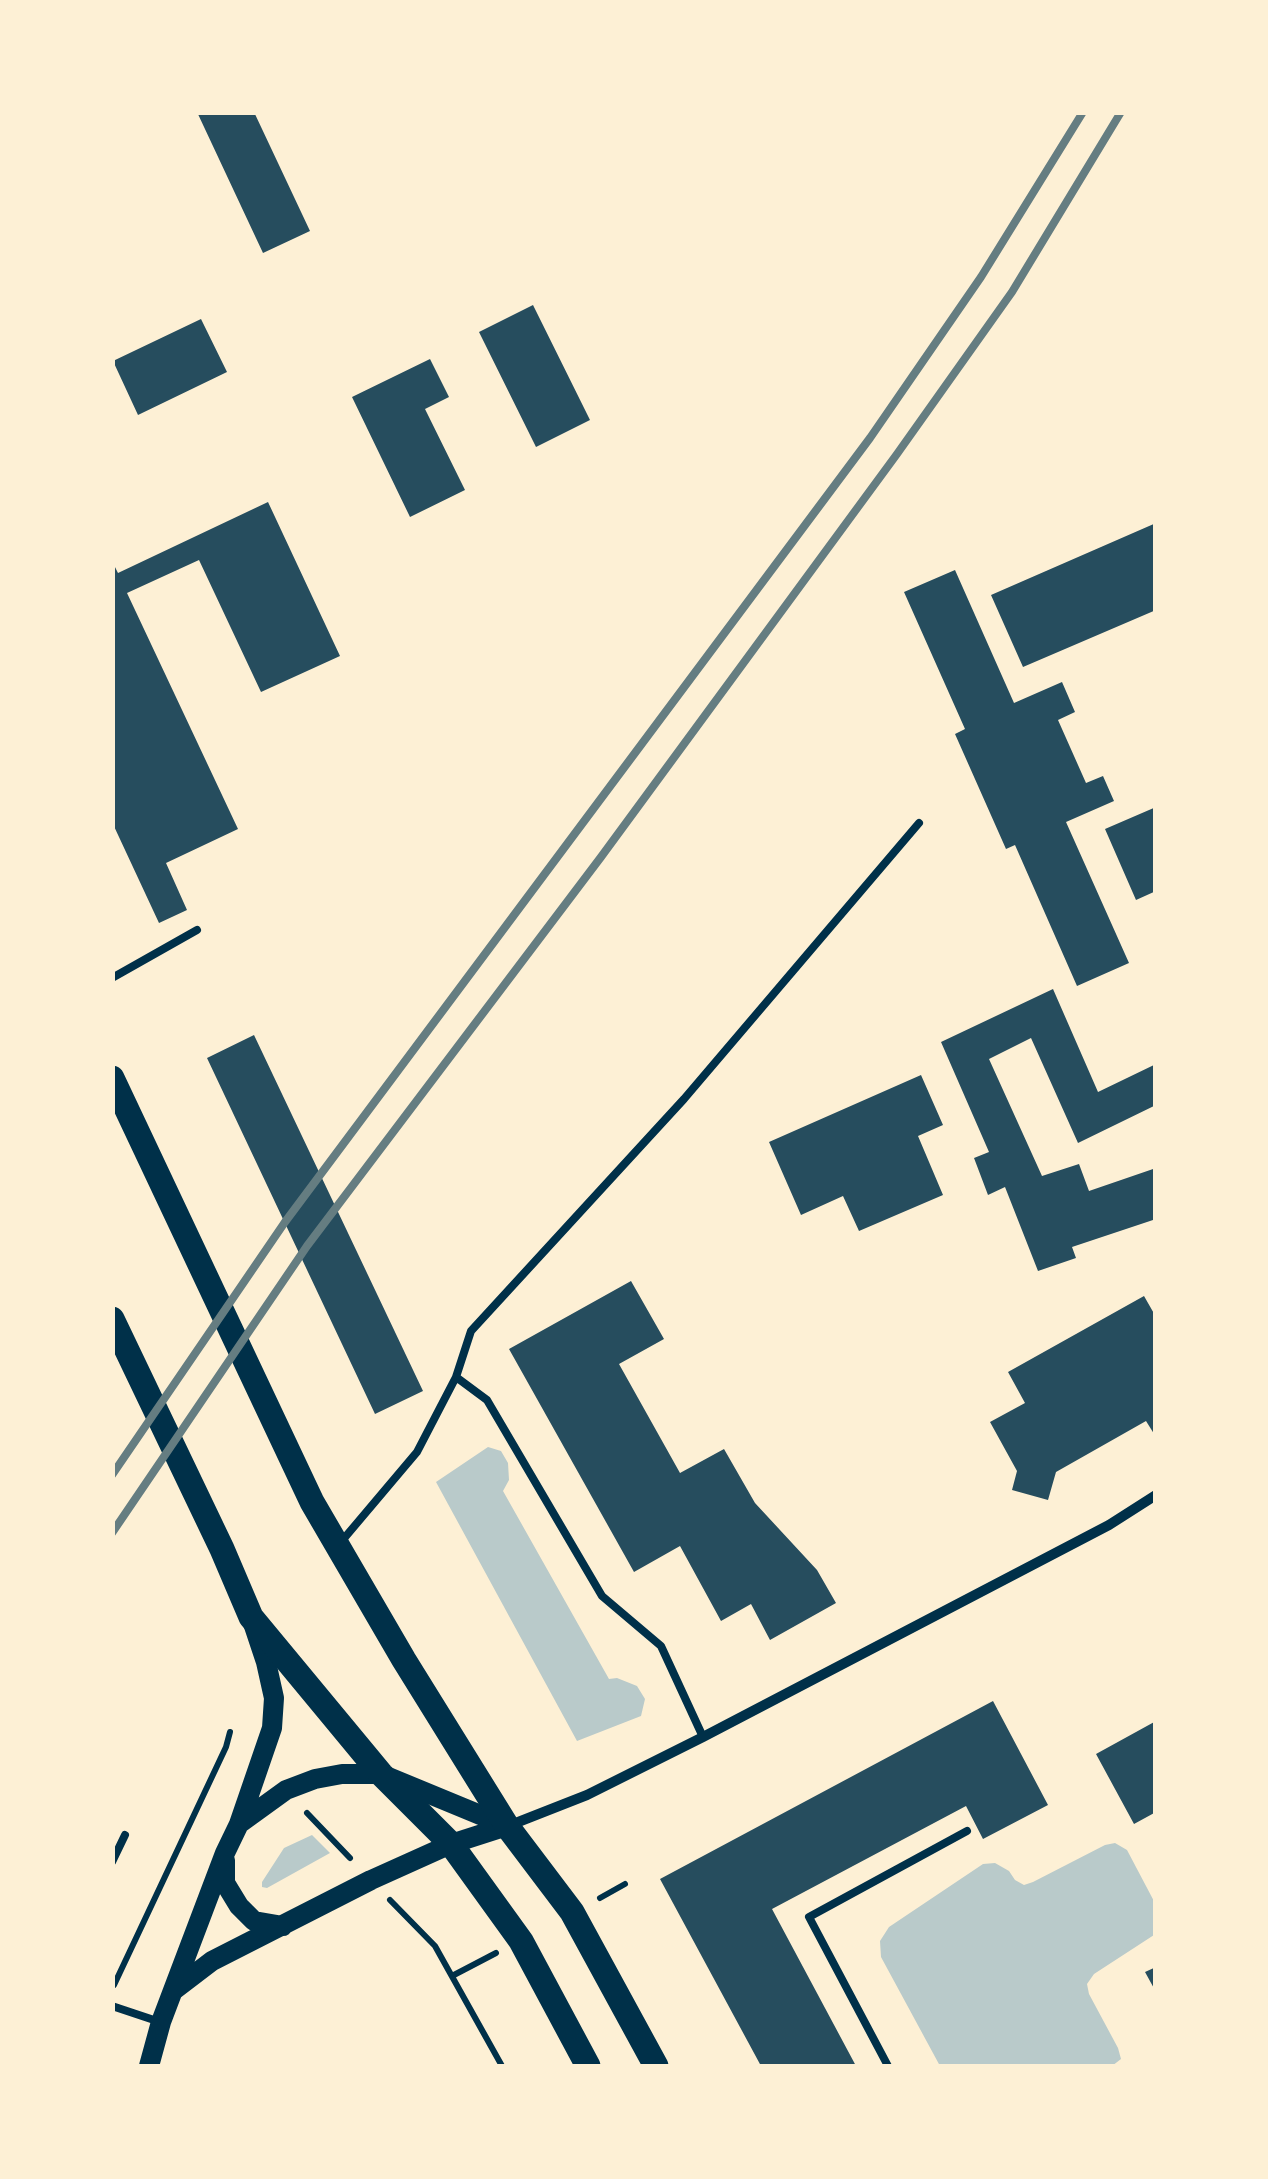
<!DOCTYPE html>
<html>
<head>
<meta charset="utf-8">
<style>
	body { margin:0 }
	#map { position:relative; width:1268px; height:2179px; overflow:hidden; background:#fdf0d5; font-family:"Open Sans",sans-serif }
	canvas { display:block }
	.frame { position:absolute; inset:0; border:115px solid #fdf0d5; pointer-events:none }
</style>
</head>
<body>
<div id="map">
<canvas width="1268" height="2179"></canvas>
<div class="frame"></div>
</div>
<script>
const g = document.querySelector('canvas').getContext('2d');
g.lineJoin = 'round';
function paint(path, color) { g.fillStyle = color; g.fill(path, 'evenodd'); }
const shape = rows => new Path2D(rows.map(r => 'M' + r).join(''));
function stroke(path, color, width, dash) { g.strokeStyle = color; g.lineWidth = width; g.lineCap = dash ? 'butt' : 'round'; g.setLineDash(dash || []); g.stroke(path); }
paint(shape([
	[488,1447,501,1451,508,1463,509,1480,503,1491,609,1679,617,1678,637,1686,645,1699,641,1716,577,1741,436,1482],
	[312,1835,330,1853,267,1888,262,1887,262,1882,284,1848],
	[1115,1843,1127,1850,1156,1905,1154,1935,1094,1974,1087,1984,1089,1994,1118,2048,1121,2059,1112,2066,940,2066,881,1957,880,1941,889,1927,983,1864,995,1863,1009,1871,1015,1880,1024,1885,1033,1882,1105,1845]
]), '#b9caca');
paint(shape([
	[197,112,254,112,310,231,263,253],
	[533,305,590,420,536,447,479,332],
	[201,319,227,372,138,415,113,361],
	[430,359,449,397,425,409,465,490,410,517,352,397],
	[268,502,340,656,261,692,199,560,127,593,238,829,166,863,187,910,159,923,112,822,112,561,118,573],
	[1156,523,1156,610,1023,667,991,595],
	[955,570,1014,703,1062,682,1075,712,1058,720,1086,783,1103,776,1114,801,1066,822,1129,963,1077,986,1015,845,1006,849,955,734,965,729,904,592],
	[1156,807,1156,891,1136,900,1105,829],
	[1053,989,1098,1092,1156,1064,1156,1105,1078,1143,1031,1038,989,1059,1042,1176,1079,1164,1089,1191,1156,1168,1156,1219,1072,1247,1076,1258,1038,1271,1005,1187,988,1195,974,1158,989,1152,941,1042],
	[254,1035,423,1391,375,1414,207,1058],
	[921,1075,943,1125,918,1136,943,1195,859,1231,843,1196,801,1215,769,1142],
	[631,1281,664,1339,619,1364,680,1473,724,1449,755,1503,817,1570,836,1603,770,1640,751,1604,721,1621,680,1546,634,1572,509,1349],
	[1144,1296,1156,1317,1156,1437,1146,1421,1056,1472,1048,1500,1012,1490,1017,1471,990,1422,1025,1403,1008,1372],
	[993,1701,1048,1805,983,1839,966,1806,772,1909,856,2066,761,2066,660,1879],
	[1156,1721,1156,1812,1134,1824,1096,1754],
	[1156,1967,1156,1992,1145,1972]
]), '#264d5e');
stroke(shape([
	[307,1813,350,1858],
	[600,1898,625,1884],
	[390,1900,435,1946,502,2066],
	[452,1976,496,1953],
	[114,1985,226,1747,230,1732]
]), '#003049', 6);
stroke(shape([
	[112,978,197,930],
	[456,1377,471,1331,684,1099,919,823],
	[341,1542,417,1452,456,1377,487,1400,602,1596,661,1646,703,1737],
	[112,1862,125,1835],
	[112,2006,157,2021],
	[888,2066,809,1917,967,1831]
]), '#003049', 8);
stroke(shape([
	[508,1826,587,1795,703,1737,1109,1525,1156,1495]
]), '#003049', 10);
stroke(shape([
	[239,1824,286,1790,315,1779,342,1774,381,1774,507,1826],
	[225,1860,225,1883,239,1906,254,1921,283,1926],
	[174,1990,212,1961,371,1880,451,1844,507,1826],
	[149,2066,161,2022,225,1853,239,1824,272,1728,274,1698,266,1662,253,1623]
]), '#003049', 20);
stroke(shape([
	[112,1078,312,1502,404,1660,507,1826,572,1912,656,2066],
	[112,1319,222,1549,251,1617,381,1774,451,1844,521,1941,588,2066]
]), '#003049', 25);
stroke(shape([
	[112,1475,285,1222,870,438,981,277,1083,112],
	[112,1533,307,1246,601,857,897,454,1012,292,1121,112]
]), '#657d81', 8);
</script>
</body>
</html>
